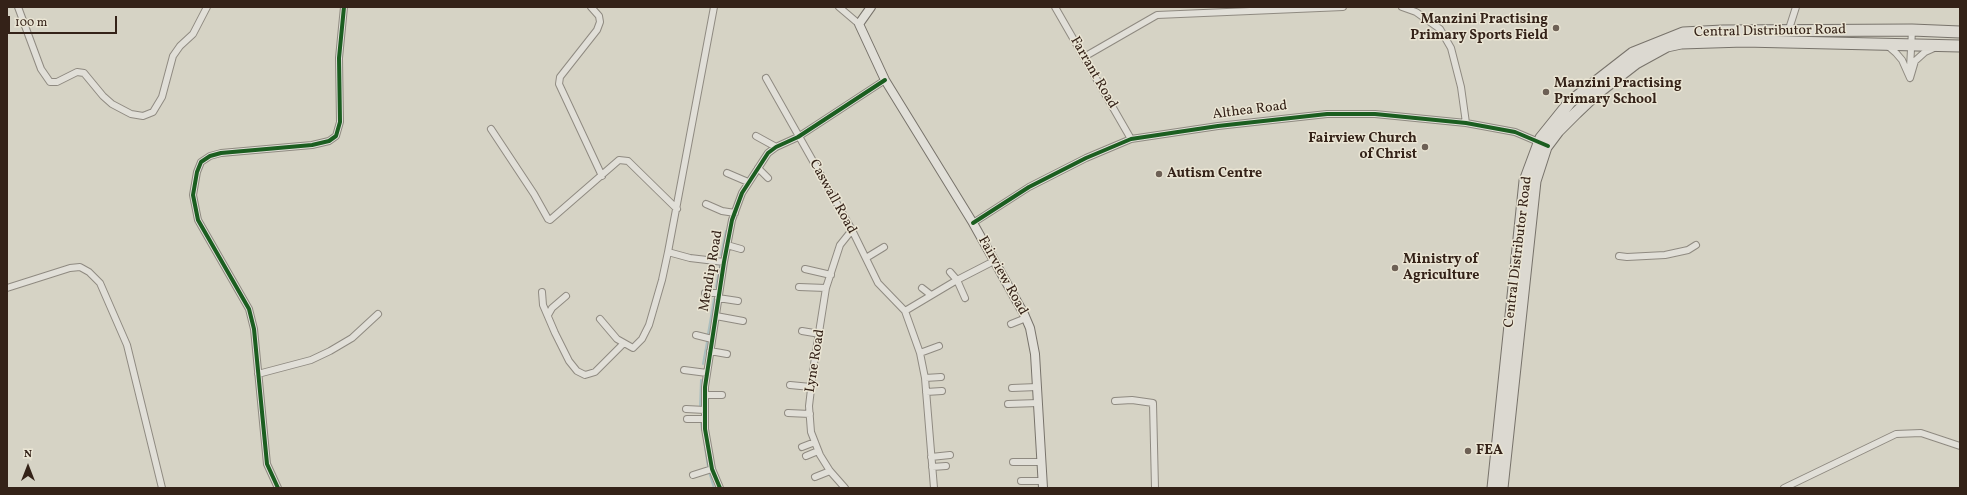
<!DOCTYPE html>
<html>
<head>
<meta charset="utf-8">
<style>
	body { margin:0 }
	#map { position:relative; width:1967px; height:495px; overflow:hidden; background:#d6d3c5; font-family:Vollkorn,serif }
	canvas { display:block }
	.frame { position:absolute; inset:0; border:8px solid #342218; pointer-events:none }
	.north { position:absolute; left:8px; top:447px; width:40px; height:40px; -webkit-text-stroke:3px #eae5d4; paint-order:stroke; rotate:0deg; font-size:11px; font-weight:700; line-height:16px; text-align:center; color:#342218 }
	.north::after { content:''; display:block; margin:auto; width:14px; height:18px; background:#342218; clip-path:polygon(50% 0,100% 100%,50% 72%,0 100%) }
	.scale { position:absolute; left:8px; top:16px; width:109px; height:18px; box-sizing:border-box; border:2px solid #342218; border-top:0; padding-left:5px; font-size:12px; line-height:14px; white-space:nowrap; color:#342218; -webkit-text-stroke:3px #eae5d4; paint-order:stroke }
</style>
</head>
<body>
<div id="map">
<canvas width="1967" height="495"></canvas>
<div class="frame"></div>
<div class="north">N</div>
<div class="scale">100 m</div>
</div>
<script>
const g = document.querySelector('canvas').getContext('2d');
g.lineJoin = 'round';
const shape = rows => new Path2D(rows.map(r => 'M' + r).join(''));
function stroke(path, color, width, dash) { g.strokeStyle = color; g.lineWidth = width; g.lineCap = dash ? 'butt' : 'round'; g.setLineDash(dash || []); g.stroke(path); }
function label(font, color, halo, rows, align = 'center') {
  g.font = font + ' Vollkorn,serif'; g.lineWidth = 3; g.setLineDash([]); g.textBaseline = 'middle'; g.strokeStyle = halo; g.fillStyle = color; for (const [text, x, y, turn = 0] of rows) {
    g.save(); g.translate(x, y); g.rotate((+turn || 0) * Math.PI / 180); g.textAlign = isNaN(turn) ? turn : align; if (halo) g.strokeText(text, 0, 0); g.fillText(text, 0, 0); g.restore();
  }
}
stroke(shape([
	[721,255,726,231],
	[716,287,720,266],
	[708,334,714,299],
	[703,364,707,342],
	[700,407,701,380],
	[701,423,702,430],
	[704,440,708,467],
	[709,472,714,488]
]), '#abbfbf', 2);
const street = shape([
	[18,7,41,69,50,82,57,82,77,72,84,73,103,96,112,104,131,114,143,116,153,112,162,97,173,56,180,46,193,34,207,7],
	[591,7,599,16,600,22,597,30,560,77,559,84,602,176],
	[714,7,668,252,690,258,724,262],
	[839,7,859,24],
	[1055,7,1131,139],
	[1402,7,1416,12,1440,29,1451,48,1461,87,1466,123],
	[1788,32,1796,7],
	[1888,46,1896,53,1902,60,1910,78,1915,61,1925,52,1934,48],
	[1084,57,1157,15,1343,7],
	[1910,68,1912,30],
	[766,78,852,230,878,283,905,311,920,353,925,378,934,488],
	[491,129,534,194,548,219,550,220,619,160,628,161,677,209],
	[756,136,776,147],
	[758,168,768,178],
	[727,173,748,182],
	[706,204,722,211,735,213],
	[973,223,1029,187,1086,158,1131,139,1218,126,1327,114,1375,114,1466,123,1515,132,1541,143],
	[727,245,741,249],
	[1619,256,1627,257,1665,255,1688,250,1696,245],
	[866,258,884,247],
	[805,269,831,275],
	[950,272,957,280,965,298],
	[799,287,826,288],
	[7,288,70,268,80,267,89,272,100,283,127,345,162,488],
	[922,288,931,295],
	[542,292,543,305,555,333,569,361,577,371,585,375,595,372,623,344],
	[705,293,719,293],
	[718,298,738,301],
	[905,311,957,280,994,261],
	[548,315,552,308,566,296],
	[716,316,743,321],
	[600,319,617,339,633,348,642,339,649,325,662,280,668,252],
	[1011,324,1026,318],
	[802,331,820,334],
	[696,335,712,339],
	[710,351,727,354],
	[920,353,939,346],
	[684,370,707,373],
	[258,374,311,360,330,351,352,338,378,314],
	[925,378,941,377],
	[790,385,811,387],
	[1012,388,1037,387],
	[926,392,942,391],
	[705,395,722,395],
	[1115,401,1132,400,1153,403,1155,488],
	[1008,404,1038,403],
	[686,409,705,410],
	[788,413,810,414],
	[687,419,705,419],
	[802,447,815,442],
	[806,456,818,451],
	[931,457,950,455],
	[1013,462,1042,462],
	[932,467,946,466],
	[693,475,712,469],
	[815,477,830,471],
	[1021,481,1043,481],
	[278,488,267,464,254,329,249,309,198,220,193,195,197,172,201,162,210,156,221,153,312,145,329,141,336,136,340,122,339,58,344,7],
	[720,488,712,469,705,429,705,387,724,262,732,220,742,193,768,153,776,147,798,137,885,80],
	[845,488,830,471,820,455,811,432,809,406,814,364,826,288,840,245,852,230],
	[1784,488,1896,434,1921,433,1960,446]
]);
const secondary = shape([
	[871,7,859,24,885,80,973,223,1024,314,1030,328,1035,354,1043,488]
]);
const highway = shape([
	[1493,488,1525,181,1541,138,1570,102,1633,53,1683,33,1723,31,1912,30,1960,32],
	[1502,488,1535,181,1546,147,1558,131,1576,113,1596,94,1636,63,1667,46,1681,43,1744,41,1960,46]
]);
stroke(street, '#8f8a81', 8);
stroke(secondary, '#78736b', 10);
stroke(highway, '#78736b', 13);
stroke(street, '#e1dfd8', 6);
stroke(secondary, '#e1dfd8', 8);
stroke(highway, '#dcd9d1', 11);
stroke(shape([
	[973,223,1029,187,1086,158,1131,139,1218,126,1327,114,1375,114,1466,123,1515,132,1548,146],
	[278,488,267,464,254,329,249,309,198,220,193,195,197,172,201,162,210,156,221,153,312,145,329,141,336,136,340,122,339,58,344,7],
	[720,488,712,469,705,429,705,387,724,262,732,220,742,193,768,153,776,147,798,137,885,80]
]), '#1b5e20', 4);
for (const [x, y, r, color] of [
	[1556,28,4,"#6d6055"],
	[1546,92,4,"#6d6055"],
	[1425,147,4,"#6d6055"],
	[1159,174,4,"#6d6055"],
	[1395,268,4,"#6d6055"],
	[1468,451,4,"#6d6055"]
]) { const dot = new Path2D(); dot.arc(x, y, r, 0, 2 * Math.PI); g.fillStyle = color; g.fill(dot); stroke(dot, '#eae5d4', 1.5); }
label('bold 14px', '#342218', '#eae5d4', [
	["Manzini Practising",1548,20,"right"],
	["Primary Sports Field",1548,36,"right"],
	["Manzini Practising",1554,84],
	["Primary School",1554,100],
	["Fairview Church",1417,139,"right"],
	["of Christ",1417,155,"right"],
	["Autism Centre",1167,174],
	["Ministry of",1403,260],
	["Agriculture",1403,276],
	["FEA",1476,451]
], 'left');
label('14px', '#342218', '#eae5d4', [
	["Central Distributor Road",1770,32,-1],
	["Farrant Road",1093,73,60],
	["Althea Road",1250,111,-7],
	["Caswall Road",832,197,61],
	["Central Distributor Road",1519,252,-83],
	["Mendip Road",712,271,-80],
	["Fairview Road",1002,276,61],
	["Lyne Road",816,361,-81]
]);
</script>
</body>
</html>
